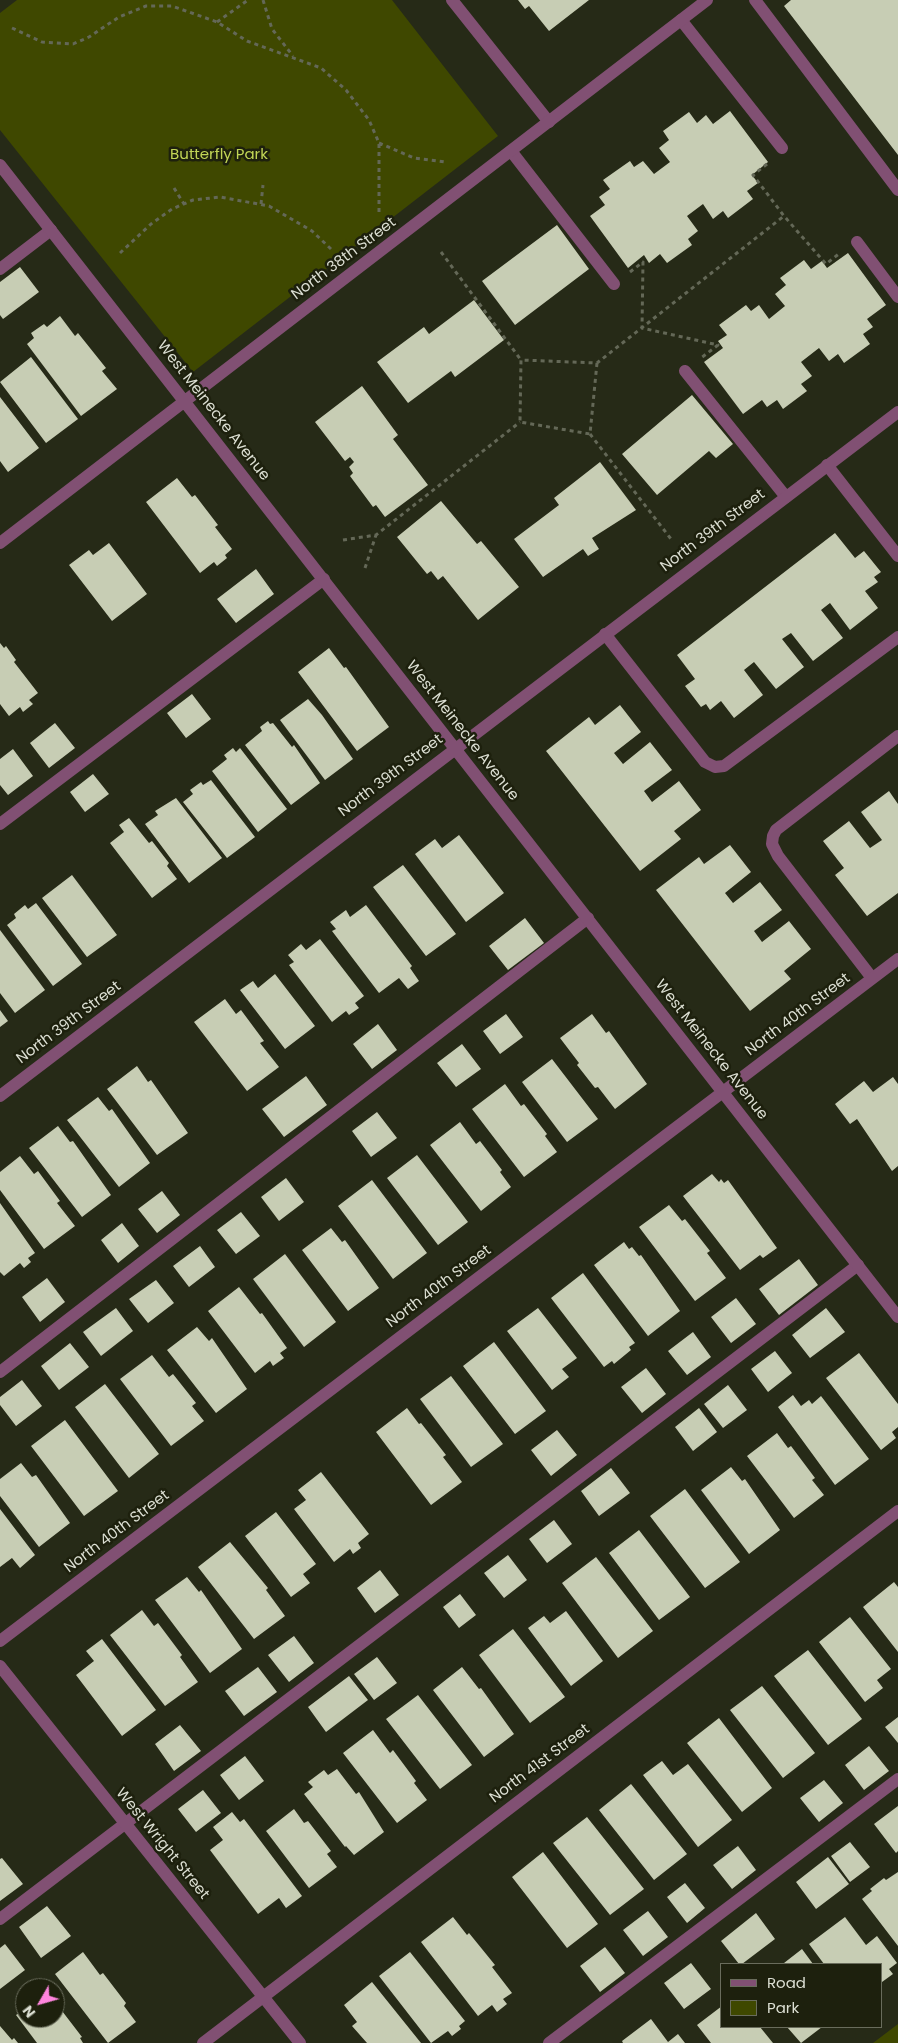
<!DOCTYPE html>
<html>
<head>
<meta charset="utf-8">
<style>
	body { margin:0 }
	#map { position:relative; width:898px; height:2043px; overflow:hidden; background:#262a17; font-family:Poppins,sans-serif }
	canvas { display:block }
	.legend { position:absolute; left:720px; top:1963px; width:162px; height:65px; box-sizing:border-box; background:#1d200d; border:1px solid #696c5c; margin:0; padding:6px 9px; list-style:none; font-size:15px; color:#dcdfd3 }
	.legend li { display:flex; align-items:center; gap:10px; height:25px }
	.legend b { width:25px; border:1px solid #696c5c }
	.north { position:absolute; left:15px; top:1978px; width:50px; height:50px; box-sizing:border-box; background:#1d200d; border:1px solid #696c5c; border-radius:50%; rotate:232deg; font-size:14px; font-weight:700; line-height:20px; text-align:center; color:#dcdfd3 }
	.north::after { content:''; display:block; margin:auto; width:18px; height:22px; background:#ff85de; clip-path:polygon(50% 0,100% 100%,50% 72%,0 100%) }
</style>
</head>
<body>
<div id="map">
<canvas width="898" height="2043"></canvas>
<ul class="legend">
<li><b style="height:6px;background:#815073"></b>Road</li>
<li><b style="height:14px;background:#3f4800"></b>Park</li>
</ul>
<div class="north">N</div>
</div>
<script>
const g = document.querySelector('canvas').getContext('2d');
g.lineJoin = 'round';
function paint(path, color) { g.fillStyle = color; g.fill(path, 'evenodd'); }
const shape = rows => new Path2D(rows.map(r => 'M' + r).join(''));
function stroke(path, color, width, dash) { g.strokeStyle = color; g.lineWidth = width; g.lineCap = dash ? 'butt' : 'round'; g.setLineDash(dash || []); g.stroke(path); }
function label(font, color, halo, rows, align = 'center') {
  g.font = font + ' Poppins,sans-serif'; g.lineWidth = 5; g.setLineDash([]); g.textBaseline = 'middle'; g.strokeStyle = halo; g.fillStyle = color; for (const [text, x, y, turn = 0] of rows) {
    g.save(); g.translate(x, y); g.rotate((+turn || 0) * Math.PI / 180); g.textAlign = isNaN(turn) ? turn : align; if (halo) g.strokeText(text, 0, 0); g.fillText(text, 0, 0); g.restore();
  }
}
paint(shape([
	[17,0,392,0,498,136,193,372,0,130,0,13],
	[898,2024,898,2043,873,2043]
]), '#3f4800');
paint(shape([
	[518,0,589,0,549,31,529,6,525,9],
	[791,0,898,0,898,155,784,6],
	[730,111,768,162,752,175,758,183,747,191,753,199,728,218,723,211,713,219,703,204,687,216,698,231,688,239,692,245,667,263,660,254,649,263,644,255,628,268,590,216,605,205,599,197,610,189,603,180,630,161,634,167,643,161,654,174,670,162,659,148,669,140,663,131,689,112,697,123,706,115,713,124],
	[557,225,589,269,515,325,482,281],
	[848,253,886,305,867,319,873,327,863,334,870,344,844,363,838,354,829,361,819,348,801,362,812,376,801,384,807,391,783,409,777,400,767,407,762,400,743,414,704,362,723,348,718,341,727,335,719,325,746,305,751,311,759,305,769,319,785,306,775,294,786,285,780,278,804,260,811,269,822,261,827,268],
	[20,267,39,292,3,319,0,315,0,282],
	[474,300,504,340,455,377,451,371,408,403,377,362,424,327,429,334],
	[60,316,75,336,78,333,106,368,102,371,117,389,81,416,27,344,34,338,31,333,44,324,47,327],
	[31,357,78,419,46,443,0,382],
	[362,386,398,435,393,439,428,485,385,517,376,505,373,507,350,476,353,473,349,467,354,462,350,457,345,461,315,422],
	[692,395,733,444,716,458,709,451,657,495,622,454],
	[0,397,39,448,8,472,0,461],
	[600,462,636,510,592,538,599,549,588,556,583,549,543,577,514,539,559,505,554,498],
	[177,478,192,497,195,495,218,525,215,527,232,549,225,555,227,558,217,566,214,562,200,573,146,502],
	[441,501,477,544,481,541,519,587,478,620,443,576,438,580,431,571,427,574,397,537],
	[835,533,855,558,864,551,881,572,874,577,878,582,865,591,878,608,850,630,830,603,821,610,843,638,813,661,791,633,782,639,804,667,776,689,754,662,744,670,763,695,734,718,721,701,710,710,706,704,701,707,685,686,695,679,677,655],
	[109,543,147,594,112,621,69,565,89,550,93,555],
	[256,569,274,594,236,623,217,599],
	[0,643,4,648,6,646,16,660,14,662,38,693,29,700,33,704,23,712,20,707,9,716,0,704],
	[329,648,344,668,346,667,389,727,357,751,298,672],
	[192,694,211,719,186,738,167,713],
	[308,699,322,715,353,759,325,780,280,720],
	[620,705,641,732,614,753,623,764,650,742,672,770,644,791,652,802,679,781,701,810,674,831,681,839,640,871,546,751,589,717,595,725],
	[268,721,270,724,273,723,292,747,294,745,320,783,291,805,245,745,262,731,260,727],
	[55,723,75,748,49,768,30,743],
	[233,748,236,752,240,748,287,809,258,832,212,771,227,759,224,755],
	[13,749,33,776,8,795,0,785,0,759],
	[93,774,109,794,85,812,70,792],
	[211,780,255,837,227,858,183,802,193,794,190,790,201,782,203,785],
	[889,791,898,804,898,893,867,916,835,875,844,868,823,841,849,821,870,848,882,840,861,812],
	[176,798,222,858,189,883,145,824,158,815,155,811],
	[129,818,149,843,152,841,169,863,167,866,177,879,152,898,110,843,124,832,119,825],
	[459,835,504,893,466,922,415,854,435,839,442,848],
	[730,845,751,872,725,893,733,903,760,882,782,910,754,931,762,942,789,921,811,949,784,971,791,979,750,1011,656,890,699,857,704,864],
	[403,865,456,934,426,956,373,887],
	[72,875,117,935,87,957,42,898],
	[36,903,82,964,53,986,7,925,16,918,14,914,25,905,28,909],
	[366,905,412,966,410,968,419,981,408,989,399,978,379,993,332,931,336,929,330,922,346,910,350,917],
	[525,918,544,943,508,970,489,946],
	[0,930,45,990,15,1013,0,993],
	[320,939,364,996,355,1003,359,1008,349,1015,346,1011,332,1022,289,965,294,962,288,955,301,944,306,950],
	[275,974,315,1026,285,1049,240,990,253,981,258,988],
	[225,999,236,1014,241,1010,264,1041,260,1043,279,1067,247,1091,194,1022],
	[0,1010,8,1021,0,1027],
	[506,1014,523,1037,500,1054,483,1031],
	[592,1014,606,1033,609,1031,647,1084,615,1109,598,1087,595,1088,577,1065,579,1063,560,1038],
	[378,1024,397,1050,372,1069,353,1044],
	[462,1044,481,1069,456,1087,437,1063],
	[552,1059,598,1119,567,1142,522,1082],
	[137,1066,148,1082,151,1080,188,1133,157,1155,107,1089],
	[306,1076,327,1105,284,1137,262,1109],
	[893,1077,898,1084,898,1166,892,1171,857,1119,850,1124,835,1104,864,1081,873,1092],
	[505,1084,521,1106,524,1104,547,1134,545,1136,557,1152,524,1177,472,1109],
	[98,1097,109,1111,112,1109,150,1163,119,1187,67,1120],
	[377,1112,397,1138,371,1157,352,1131],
	[460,1122,476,1144,480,1141,502,1170,500,1172,511,1187,481,1211,430,1145],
	[58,1126,70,1142,73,1141,111,1195,82,1217,29,1148],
	[417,1155,468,1222,438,1245,387,1178],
	[20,1156,34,1174,38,1171,60,1201,57,1203,75,1226,44,1249,0,1190,0,1172],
	[712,1174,719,1182,721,1179,724,1183,728,1180,777,1248,763,1258,760,1255,740,1270,683,1196],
	[286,1178,304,1202,279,1221,261,1197],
	[372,1180,427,1253,393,1279,338,1206],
	[162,1191,180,1215,157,1233,138,1209],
	[0,1203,35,1253,28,1258,31,1262,24,1268,20,1263,4,1276,0,1272],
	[669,1205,682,1221,685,1219,710,1251,707,1253,726,1278,695,1301,639,1227],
	[241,1212,260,1236,236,1254,217,1230],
	[122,1223,139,1246,118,1263,101,1240],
	[331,1228,342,1242,345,1240,379,1288,348,1311,302,1250],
	[624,1242,629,1249,632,1247,639,1256,641,1255,680,1311,648,1336,594,1265],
	[200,1246,215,1267,189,1287,173,1266],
	[285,1254,336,1322,304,1347,253,1279],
	[799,1259,818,1285,779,1315,759,1289],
	[583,1273,635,1343,629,1347,631,1350,614,1364,612,1361,604,1367,551,1298],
	[47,1278,65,1302,40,1322,22,1297],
	[156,1280,174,1303,148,1323,129,1299],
	[239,1287,260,1314,262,1313,287,1348,280,1353,284,1358,273,1366,270,1361,255,1373,208,1311],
	[736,1298,756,1324,731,1343,711,1317],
	[116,1308,133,1331,101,1356,83,1332],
	[538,1308,577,1358,562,1369,569,1377,552,1390,507,1331],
	[826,1308,845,1332,810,1358,792,1335],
	[197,1327,209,1341,212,1338,247,1389,216,1413,167,1350],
	[693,1332,711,1357,687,1375,668,1351],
	[494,1342,546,1411,515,1434,463,1366],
	[70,1343,89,1367,59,1390,41,1366],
	[775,1351,792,1373,768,1392,751,1369],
	[859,1353,898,1404,898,1427,892,1432,896,1438,881,1450,826,1378],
	[152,1355,169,1377,173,1374,196,1403,192,1406,204,1421,171,1446,120,1379],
	[646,1368,666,1394,642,1413,621,1387],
	[451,1376,503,1444,471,1467,420,1399],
	[22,1380,42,1406,16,1426,0,1405,0,1397],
	[105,1384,159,1454,129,1478,75,1407],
	[728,1385,747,1410,723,1428,704,1404],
	[793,1395,801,1406,809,1400,812,1404,821,1396,869,1459,835,1485,778,1407],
	[407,1408,419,1424,421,1423,446,1455,443,1457,462,1482,431,1505,376,1432],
	[699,1408,717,1432,693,1451,675,1427],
	[65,1420,118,1491,84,1516,31,1446],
	[557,1430,577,1455,551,1476,531,1450],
	[777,1433,788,1448,791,1446,815,1478,812,1480,824,1495,794,1518,747,1456],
	[21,1463,32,1477,36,1475,70,1523,39,1547,0,1496,0,1479],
	[731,1467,742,1481,745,1479,780,1530,749,1554,701,1490],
	[611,1468,630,1493,599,1516,581,1491],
	[321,1472,369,1534,358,1543,361,1548,353,1554,350,1549,334,1562,294,1509,306,1500,298,1490],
	[685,1489,740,1562,705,1588,650,1516],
	[0,1509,35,1555,20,1568,12,1558,0,1567],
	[276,1512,316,1564,303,1574,310,1583,291,1597,245,1536],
	[554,1520,572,1544,547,1563,529,1539],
	[639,1530,690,1597,659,1620,609,1553],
	[230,1542,268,1588,266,1590,285,1616,254,1639,198,1567],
	[508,1555,527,1580,504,1598,484,1573],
	[596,1557,653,1631,618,1658,562,1583],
	[380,1570,399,1595,375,1613,357,1588],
	[187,1577,199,1592,201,1590,242,1649,210,1673,155,1600],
	[894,1582,898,1587,898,1652,863,1607],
	[460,1594,476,1615,459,1628,443,1607],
	[142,1610,154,1626,158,1623,182,1655,180,1657,198,1682,165,1706,110,1635],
	[566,1611,603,1661,571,1686,528,1628,544,1616,550,1623],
	[850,1617,891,1669,877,1680,883,1688,865,1702,819,1642],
	[513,1629,565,1697,530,1723,479,1655],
	[294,1636,314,1663,289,1682,268,1655],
	[102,1639,156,1710,122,1736,76,1675,94,1661,86,1651],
	[808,1650,862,1719,828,1745,774,1676],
	[377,1657,397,1683,374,1700,354,1674],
	[258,1667,277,1692,244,1716,225,1691],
	[462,1667,479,1689,481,1688,514,1734,484,1757,433,1690],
	[349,1676,368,1700,326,1732,308,1707],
	[762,1686,815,1753,783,1778,730,1710],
	[418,1695,472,1765,440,1789,386,1719],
	[898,1717,898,1743,885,1727],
	[719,1718,772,1788,742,1812,687,1743],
	[180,1725,201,1751,174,1771,155,1744],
	[373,1730,390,1753,393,1750,416,1781,414,1783,427,1800,397,1823,343,1753],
	[869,1746,889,1771,864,1790,845,1765],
	[245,1756,264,1781,239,1800,220,1775],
	[662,1761,673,1775,688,1764,732,1820,698,1847,643,1775],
	[337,1769,356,1794,359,1792,384,1832,354,1855,346,1846,345,1847,304,1794,313,1787,308,1782,324,1770,328,1775],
	[824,1780,843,1803,819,1822,800,1798],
	[631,1784,687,1854,654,1880,599,1810],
	[203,1790,221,1813,196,1832,178,1809],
	[898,1806,898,1851,896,1853,874,1824],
	[294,1809,304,1823,308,1821,331,1851,327,1854,337,1867,309,1888,266,1831],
	[232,1812,240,1822,244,1819,302,1896,286,1908,279,1898,258,1914,210,1850,223,1840,213,1827],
	[587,1817,644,1889,610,1915,553,1843],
	[850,1842,870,1867,850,1882,831,1856],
	[738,1846,756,1870,732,1889,713,1865],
	[543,1852,598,1924,567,1948,512,1877],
	[828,1857,849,1884,816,1909,796,1882],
	[2,1858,23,1884,0,1901,0,1859],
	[898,1872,898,1946,862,1899,872,1891,870,1889,884,1878,886,1880],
	[685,1883,705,1908,687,1923,667,1897],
	[47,1906,71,1936,41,1958,19,1927],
	[648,1911,668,1937,643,1956,623,1930],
	[756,1913,775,1939,742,1964,739,1964,721,1941],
	[453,1917,467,1935,469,1933,495,1965,492,1967,512,1993,503,1999,507,2004,497,2012,492,2005,478,2016,421,1942],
	[845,1917,866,1945,877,1936,897,1963,889,1969,893,1974,882,1982,882,1964,824,1964,809,1944],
	[5,1944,25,1970,0,1989,0,1948],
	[605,1947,625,1973,600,1992,580,1966],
	[802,1949,813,1964,786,1964,784,1963],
	[83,1952,100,1975,103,1973,126,2003,124,2006,136,2022,108,2043,55,1974],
	[410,1952,465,2021,459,2026,461,2029,452,2036,448,2031,431,2043,379,1976],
	[691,1963,711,1989,684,2009,664,1983],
	[372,1982,421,2043,367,2043,352,2026,357,2022,344,2005],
	[722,2006,722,2027,760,2027,773,2043,711,2043,697,2025],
	[59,2007,82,2037,80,2038,83,2043,37,2043,16,2015,25,2009,25,2018,55,2018,55,2010],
	[651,2019,668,2042,678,2034,685,2043,623,2043,622,2041],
	[0,2026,12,2040,14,2038,18,2043,0,2043],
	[787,2027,822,2027,801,2043]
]), '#c7cdb4');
stroke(shape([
	[263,0,272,29,293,56],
	[217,22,248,0],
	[12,28,42,42,73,44,89,37,119,17,146,6,172,6,217,22,247,41,321,68,346,90,369,120,379,143,379,213],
	[379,143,414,158,445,162],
	[767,164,753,175,784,216,826,264,840,253],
	[174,188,184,204],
	[261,204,263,185],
	[441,252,521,360],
	[120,253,151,224,172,209,193,200,220,197,269,206,312,231,331,249],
	[630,272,643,262,642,328,718,345,701,358],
	[597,363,590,434,520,422,521,360,597,363,784,216],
	[590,434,671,539],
	[343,540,376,535,520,422],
	[365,568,376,535]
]), '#646857', 3, [4, 4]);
stroke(shape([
	[452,0,549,122],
	[755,0,898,190],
	[681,20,782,148],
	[511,151,614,284],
	[857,242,898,297],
	[0,269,51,230],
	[685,371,786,497],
	[827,465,898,556],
	[605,634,705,762,715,767,724,766,898,637],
	[0,824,324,579],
	[872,978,778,856,772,844,773,836,776,830,898,736],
	[0,1372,588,918],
	[0,1919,858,1265],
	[549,2043,898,1779]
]), '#815073', 12);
stroke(shape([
	[0,165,898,1317],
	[0,543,707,0],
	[0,1096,898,412],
	[0,1641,898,959],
	[0,1666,300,2043],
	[203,2043,898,1511]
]), '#815073', 12);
label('15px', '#c1d555', '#1d200d', [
	["Butterfly Park",219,155]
]);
label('15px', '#dcdfd3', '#1d200d', [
	["North 38th Street",344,259,-37],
	["West Meinecke Avenue",213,411,52],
	["North 39th Street",713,531,-37],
	["West Meinecke Avenue",462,731,52],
	["North 39th Street",391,776,-37],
	["North 40th Street",798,1015,-37],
	["North 39th Street",69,1023,-37],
	["West Meinecke Avenue",711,1050,52],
	["North 40th Street",439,1287,-37],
	["North 40th Street",117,1532,-37],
	["North 41st Street",540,1764,-37],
	["West Wright Street",162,1844,51]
]);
</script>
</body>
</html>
